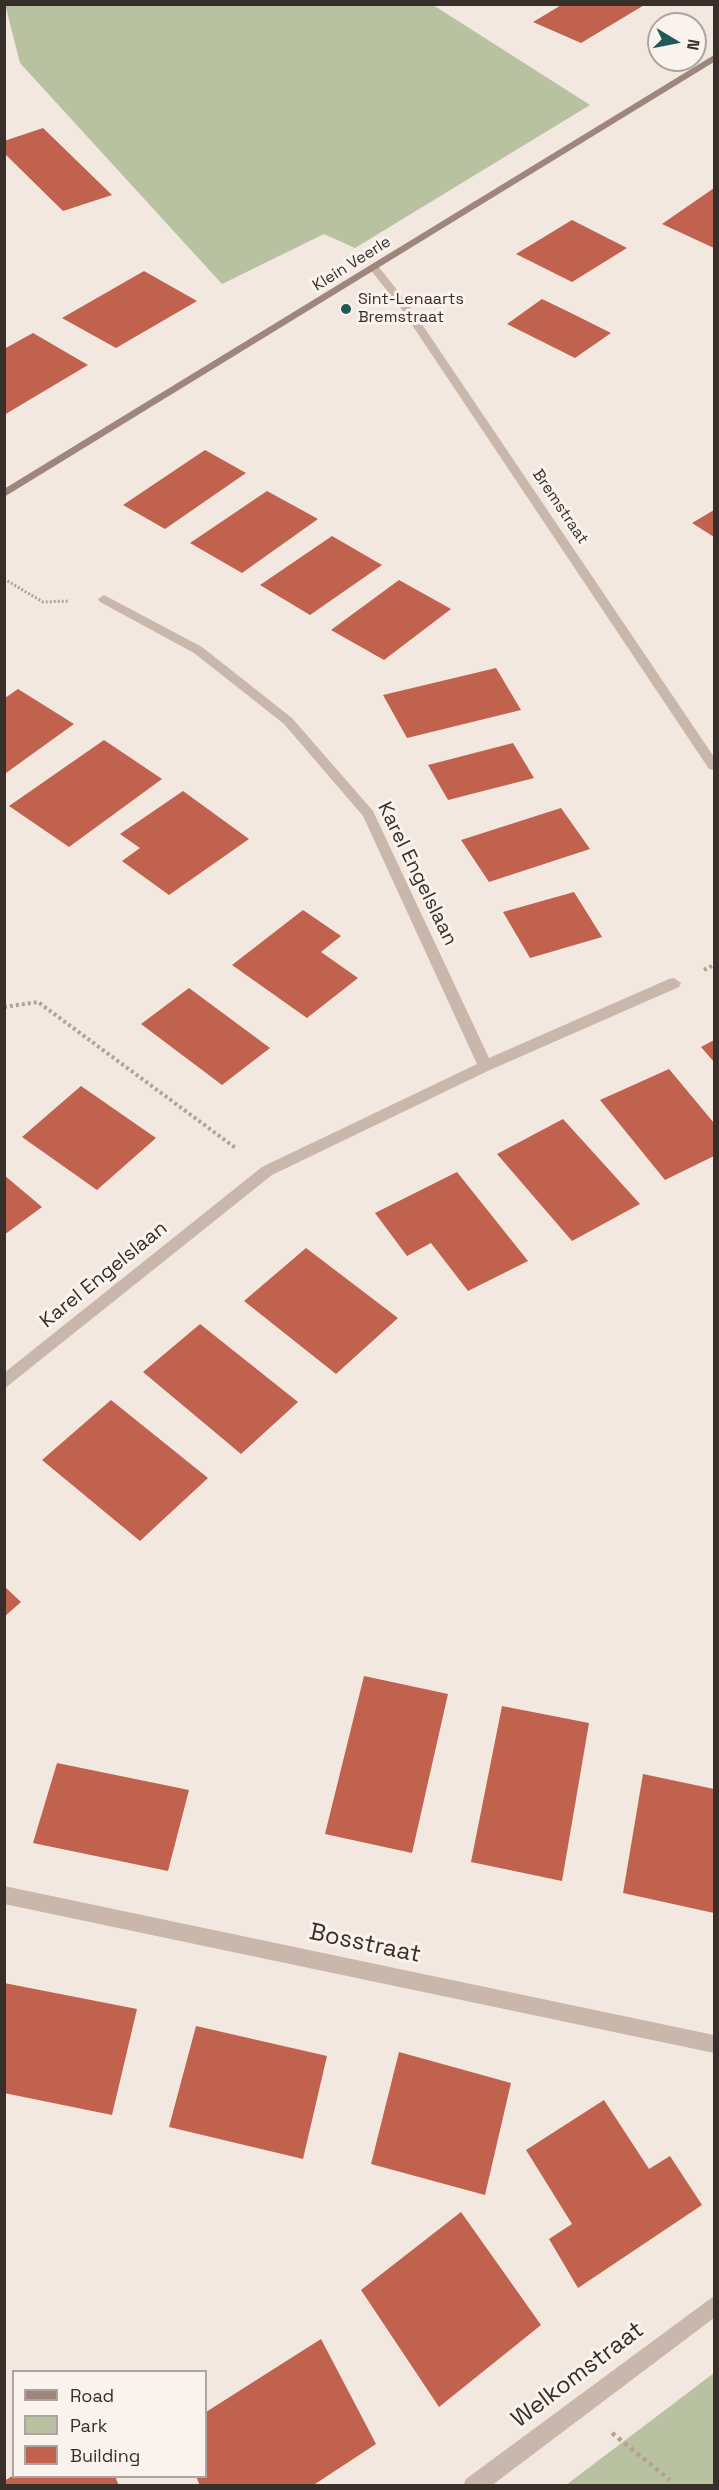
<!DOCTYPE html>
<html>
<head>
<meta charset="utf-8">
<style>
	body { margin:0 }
	#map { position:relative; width:719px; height:2490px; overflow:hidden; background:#f2e8df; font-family:"Space Grotesk",sans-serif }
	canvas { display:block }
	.frame { position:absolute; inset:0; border:6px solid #382e2a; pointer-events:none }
	.legend { position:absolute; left:12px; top:2370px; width:195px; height:108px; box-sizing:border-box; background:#faf2ec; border:2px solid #aca49e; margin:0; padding:8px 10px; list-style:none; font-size:18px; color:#382e2a }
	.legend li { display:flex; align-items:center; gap:12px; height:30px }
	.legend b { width:30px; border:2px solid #aca49e }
	.north { position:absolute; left:647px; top:12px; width:60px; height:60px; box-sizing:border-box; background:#faf2ec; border:2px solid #aca49e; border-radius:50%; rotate:100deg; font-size:16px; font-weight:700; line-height:24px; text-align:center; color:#382e2a }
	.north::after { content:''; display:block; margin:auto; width:21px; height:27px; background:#215858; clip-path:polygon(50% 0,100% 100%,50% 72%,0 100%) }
</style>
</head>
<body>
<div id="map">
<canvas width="719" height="2490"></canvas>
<div class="frame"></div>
<ul class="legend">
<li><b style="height:8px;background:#9e867d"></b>Road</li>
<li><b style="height:16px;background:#b8c1a0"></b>Park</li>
<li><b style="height:16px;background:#c1624e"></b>Building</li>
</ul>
<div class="north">N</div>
</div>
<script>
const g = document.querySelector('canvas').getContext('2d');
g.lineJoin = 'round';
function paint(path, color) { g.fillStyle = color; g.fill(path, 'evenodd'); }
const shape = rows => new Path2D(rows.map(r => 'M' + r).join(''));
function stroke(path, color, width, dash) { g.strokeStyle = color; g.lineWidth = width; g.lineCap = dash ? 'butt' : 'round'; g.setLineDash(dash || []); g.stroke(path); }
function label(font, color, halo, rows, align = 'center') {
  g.font = font + ' "Space Grotesk",sans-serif'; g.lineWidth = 6; g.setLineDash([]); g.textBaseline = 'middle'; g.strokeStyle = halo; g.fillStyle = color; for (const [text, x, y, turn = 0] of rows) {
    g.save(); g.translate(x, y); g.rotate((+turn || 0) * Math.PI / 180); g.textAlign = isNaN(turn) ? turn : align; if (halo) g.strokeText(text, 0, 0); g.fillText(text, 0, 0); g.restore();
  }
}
paint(shape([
	[5,4,433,5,590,105,355,248,324,234,222,284,20,63],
	[714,2373,714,2485,566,2485]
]), '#b8c1a0');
paint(shape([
	[563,4,646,4,581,43,533,22],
	[43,128,112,195,63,211,4,153,4,141],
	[714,188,714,248,662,224],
	[572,220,627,248,572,282,516,254],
	[144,271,197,301,116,348,62,318],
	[542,299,575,315,611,333,575,358,507,324],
	[33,333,88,365,4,415,4,349],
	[205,450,246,473,165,529,123,505],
	[267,491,318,519,242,573,190,543],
	[714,510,714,537,692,523],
	[332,536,382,565,310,615,260,585],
	[399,580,451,609,384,660,331,630],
	[496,668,521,710,407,738,383,695],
	[18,689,74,724,6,773,5,698],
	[104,740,162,779,69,847,9,806],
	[513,743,534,778,448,800,428,765],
	[183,791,249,839,169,895,122,861,140,848,120,834],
	[561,808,590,849,489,882,461,840],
	[574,892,602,937,530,958,503,912],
	[303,910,341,936,321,952,358,978,307,1018,232,965],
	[189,988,270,1048,222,1085,141,1024],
	[714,1040,714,1062,701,1047],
	[669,1069,714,1123,714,1156,665,1180,600,1100],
	[81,1086,156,1138,97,1190,22,1137],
	[563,1119,640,1204,572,1241,497,1154],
	[457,1172,528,1261,468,1291,431,1243,407,1256,375,1213],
	[4,1175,42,1207,4,1235],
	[306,1248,398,1318,336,1374,244,1301],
	[200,1324,298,1402,241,1454,143,1372],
	[111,1400,208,1478,140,1541,42,1460],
	[4,1586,21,1602,4,1617],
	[364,1676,448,1694,412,1853,325,1834],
	[502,1706,589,1723,562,1881,471,1862],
	[57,1763,189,1790,168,1871,33,1843],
	[643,1774,714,1789,714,1913,623,1893],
	[4,1983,137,2009,112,2115,4,2093],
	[196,2026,327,2056,303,2159,169,2127],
	[399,2052,511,2083,485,2195,371,2164],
	[604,2100,649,2169,670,2156,702,2205,578,2288,549,2239,572,2224,526,2150],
	[461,2212,541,2325,439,2407,361,2290],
	[321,2339,376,2444,312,2486,200,2486,196,2476,206,2476,206,2412],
	[14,2475,115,2476,119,2486,4,2486,4,2481]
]), '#c1624e');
stroke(shape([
	[4,579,43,602,69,601]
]), '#b6a196', 3, [2, 2]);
stroke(shape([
	[704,970,714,965],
	[4,1007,38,1002,237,1149]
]), '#b6a196', 4, [3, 3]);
stroke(shape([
	[612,2433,670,2480]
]), '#b6a196', 4.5, [4, 4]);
paint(shape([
	[370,266,378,266,409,305,714,757,714,770,709,769,400,307,369,268,370,266],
	[104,595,202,647,292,718,373,811,489,1058,669,979,674,978,681,983,679,987,490,1070,272,1175,4,1389,4,1373,262,1167,477,1064,363,816,284,724,194,653,100,602,98,599,104,595],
	[4,1886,714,2035,714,2053,4,1904,4,1886],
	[714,2296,714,2318,491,2486,463,2486,466,2479,714,2296]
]), '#cab7ab');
paint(shape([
	[714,55,714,62,4,497,4,489,714,55]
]), '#9e867d');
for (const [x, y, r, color] of [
	[346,309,6,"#215858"]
]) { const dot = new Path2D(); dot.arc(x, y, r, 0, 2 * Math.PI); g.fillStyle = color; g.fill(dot); stroke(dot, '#faf2ec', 2); }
label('16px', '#382e2a', '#faf2ec', [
	["Klein Veerle",352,264,-32],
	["Bremstraat",560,507,56]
]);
label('16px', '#382e2a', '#faf2ec', [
	["Sint-Lenaarts",358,300],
	["Bremstraat",358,318]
], 'left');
label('20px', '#382e2a', '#faf2ec', [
	["Karel Engelslaan",417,874,64],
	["Karel Engelslaan",104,1275,-39]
]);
label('24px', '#382e2a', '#faf2ec', [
	["Bosstraat",365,1944,12],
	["Welkomstraat",578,2375,-37]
]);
</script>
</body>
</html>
